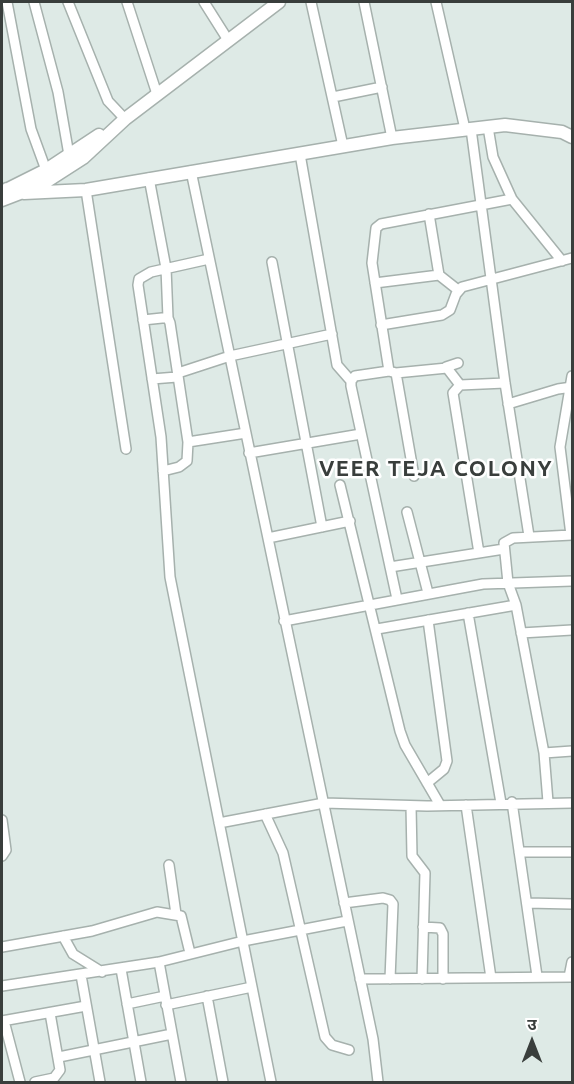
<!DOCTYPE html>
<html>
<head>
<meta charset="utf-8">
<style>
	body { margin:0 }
	#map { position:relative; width:574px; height:1084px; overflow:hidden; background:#deeae6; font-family:Ubuntu,"Noto Sans Devanagari",sans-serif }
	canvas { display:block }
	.frame { position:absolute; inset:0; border:3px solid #393e3c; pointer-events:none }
	.north { position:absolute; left:502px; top:1012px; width:60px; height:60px; -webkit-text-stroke:4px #fff; paint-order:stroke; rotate:0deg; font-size:16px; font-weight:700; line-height:24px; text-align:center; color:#393e3c }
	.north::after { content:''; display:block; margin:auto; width:21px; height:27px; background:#393e3c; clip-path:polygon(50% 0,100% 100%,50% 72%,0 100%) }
</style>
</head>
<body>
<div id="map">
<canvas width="574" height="1084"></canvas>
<div class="frame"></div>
<div class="north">उ</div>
</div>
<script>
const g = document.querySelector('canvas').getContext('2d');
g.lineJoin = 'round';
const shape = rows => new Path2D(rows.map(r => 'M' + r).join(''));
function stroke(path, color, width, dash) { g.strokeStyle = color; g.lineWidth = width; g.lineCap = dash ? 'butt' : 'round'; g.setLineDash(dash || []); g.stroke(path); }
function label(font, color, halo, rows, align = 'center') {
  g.font = font + ' Ubuntu,sans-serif'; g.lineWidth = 5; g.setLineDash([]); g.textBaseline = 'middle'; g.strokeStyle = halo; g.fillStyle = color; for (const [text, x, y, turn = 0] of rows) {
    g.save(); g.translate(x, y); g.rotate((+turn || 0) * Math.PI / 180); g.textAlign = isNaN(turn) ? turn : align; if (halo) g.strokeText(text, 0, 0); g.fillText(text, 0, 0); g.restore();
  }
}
const minor = shape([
	[7,2,31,129,46,170],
	[34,2,58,92,69,155],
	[68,2,108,101,125,119],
	[127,2,157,94],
	[204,2,228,40],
	[311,2,343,146],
	[364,2,392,138],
	[436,2,465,129],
	[333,97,382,87],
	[488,127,493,157,512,199,562,261],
	[471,129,505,383,529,536],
	[300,154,337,365,351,381],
	[191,171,373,1039,378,1082],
	[149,178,166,268,168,318],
	[86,190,126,449],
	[429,214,439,275],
	[209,259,151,272,139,279,138,285,161,437,170,577,271,1082],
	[272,262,322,527],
	[375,283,439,275,458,290],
	[143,320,162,318,168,318,170,323,188,442,187,461,179,467,163,471],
	[381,325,442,315,450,310,456,294,462,287,572,258],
	[446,367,458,363],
	[389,371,372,263,376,228,381,224,512,199],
	[396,373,447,368,460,385],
	[152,379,177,377,178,373,230,356,332,334],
	[508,404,558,389,572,387],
	[188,442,246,433],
	[249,453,361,434],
	[340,485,400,731,405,745,440,805],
	[407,512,428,593],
	[571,535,560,447,572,376],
	[268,538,350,521],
	[479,553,453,393,460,385,505,383],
	[390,567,504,549],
	[397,599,351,386,351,381,355,376,389,371,396,373,414,476],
	[468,613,501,803],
	[284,621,483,584,572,581],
	[377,629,516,605],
	[521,633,572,630],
	[544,753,572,751],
	[427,783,444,769,447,761,428,620],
	[512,802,537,976],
	[548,802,544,753,516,605,508,583,504,543,513,538,572,535],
	[466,805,491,978],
	[411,806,412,856,425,873,422,979],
	[265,814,283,853,325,1037,332,1045,349,1050],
	[2,820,6,850,2,856],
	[219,823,324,803,427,806,572,803],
	[519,852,572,852],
	[169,865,176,914],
	[344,903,383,898,390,900,393,904,390,979],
	[527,903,572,904],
	[423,927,440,928,443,934,443,979],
	[63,936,73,954,102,972],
	[2,947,92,931,157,912,181,916,190,953],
	[159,962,181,1082],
	[121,969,141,1082],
	[81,975,100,1082],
	[569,977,572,962],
	[360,979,572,977],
	[2,986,159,962,243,941,347,921],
	[207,996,223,1082],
	[127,1004,165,996],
	[166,1005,252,987],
	[2,1021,86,1006],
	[4,1021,20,1082],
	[59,1057,172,1034],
	[35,1082,54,1078,60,1070,50,1013]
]);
const major = shape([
	[7,189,24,193,86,190,392,138,505,125,562,132,572,137],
	[6,190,46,170,99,135],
	[2,200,41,185,83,158,125,119,279,2]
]);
stroke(minor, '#a6b1ad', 12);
stroke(major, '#a6b1ad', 15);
stroke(minor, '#fff', 9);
stroke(major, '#fff', 12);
g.letterSpacing = '1.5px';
label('bold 22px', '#393e3c', '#fff', [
	["VEER TEJA COLONY",436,469]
]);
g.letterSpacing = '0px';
</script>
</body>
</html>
